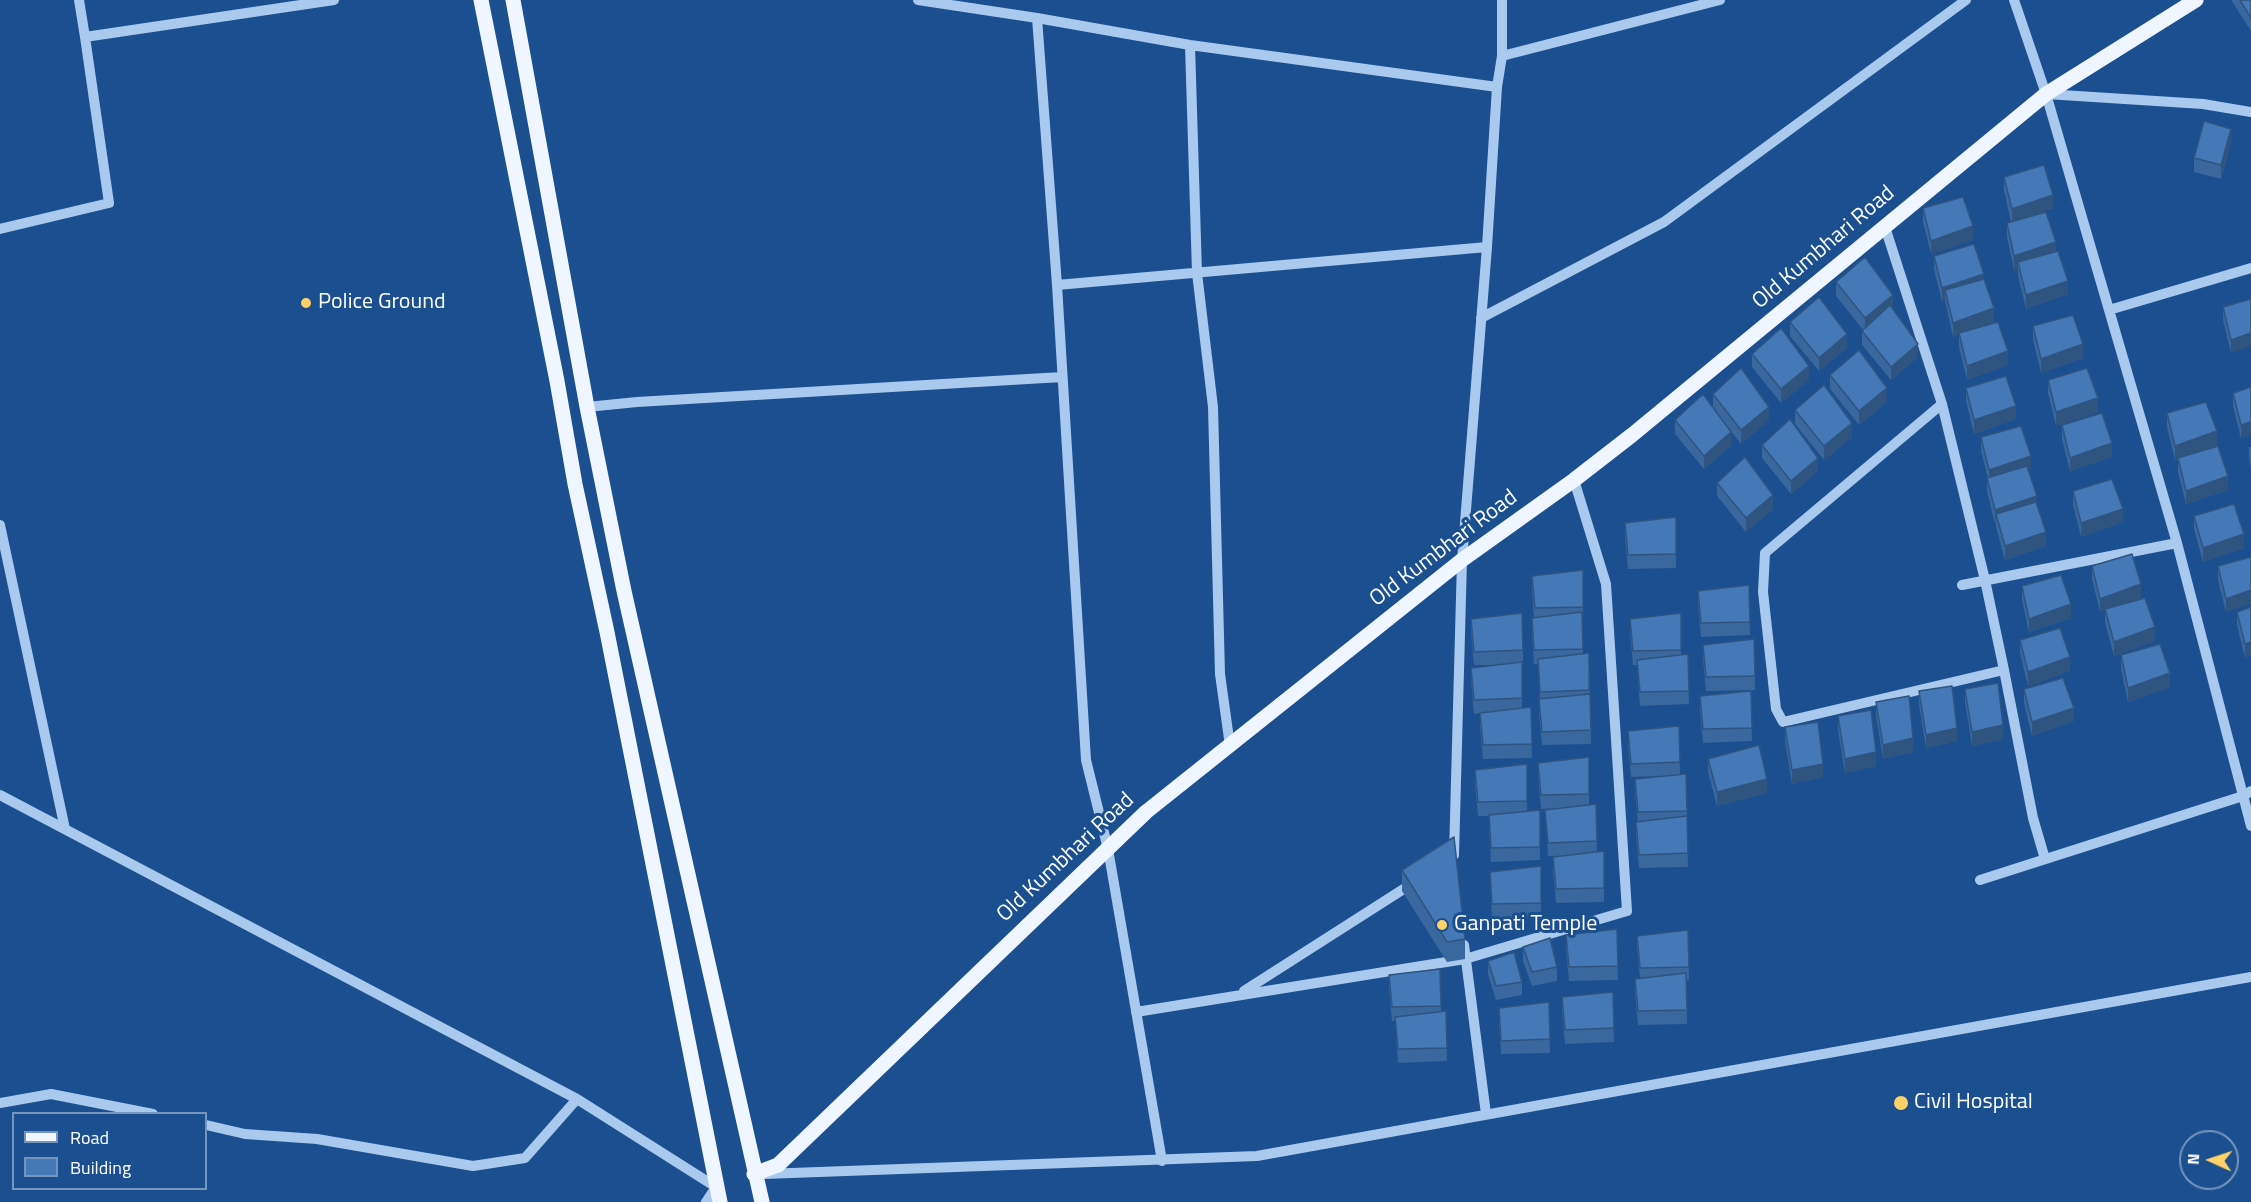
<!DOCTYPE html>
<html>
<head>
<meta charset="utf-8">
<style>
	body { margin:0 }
	#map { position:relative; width:2251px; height:1202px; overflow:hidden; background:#1b4f8f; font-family:"Titillium Web",sans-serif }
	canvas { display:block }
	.legend { position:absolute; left:12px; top:1112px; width:195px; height:78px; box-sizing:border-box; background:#1b4f8f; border:2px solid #7695bc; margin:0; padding:8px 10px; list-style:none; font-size:18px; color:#fff }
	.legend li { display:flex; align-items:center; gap:12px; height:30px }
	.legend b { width:30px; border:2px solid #7695bc }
	.north { position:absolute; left:2179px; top:1130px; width:60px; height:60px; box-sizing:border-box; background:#1b4f8f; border:2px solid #7695bc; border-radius:50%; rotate:273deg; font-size:16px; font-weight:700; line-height:24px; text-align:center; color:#fff }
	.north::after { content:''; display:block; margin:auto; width:21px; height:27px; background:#ffd166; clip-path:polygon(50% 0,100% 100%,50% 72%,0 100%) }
</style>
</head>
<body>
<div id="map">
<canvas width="2251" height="1202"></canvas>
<ul class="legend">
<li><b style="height:8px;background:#f0f6ff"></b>Road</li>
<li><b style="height:16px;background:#4478b7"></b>Building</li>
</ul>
<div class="north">N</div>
</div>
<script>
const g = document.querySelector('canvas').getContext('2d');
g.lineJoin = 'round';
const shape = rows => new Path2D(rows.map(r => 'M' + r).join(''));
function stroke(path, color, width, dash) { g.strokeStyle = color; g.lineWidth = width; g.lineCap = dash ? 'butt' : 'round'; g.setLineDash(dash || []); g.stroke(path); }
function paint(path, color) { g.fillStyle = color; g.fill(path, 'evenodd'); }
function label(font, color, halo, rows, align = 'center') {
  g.font = font + ' "Titillium Web",sans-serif'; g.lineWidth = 6; g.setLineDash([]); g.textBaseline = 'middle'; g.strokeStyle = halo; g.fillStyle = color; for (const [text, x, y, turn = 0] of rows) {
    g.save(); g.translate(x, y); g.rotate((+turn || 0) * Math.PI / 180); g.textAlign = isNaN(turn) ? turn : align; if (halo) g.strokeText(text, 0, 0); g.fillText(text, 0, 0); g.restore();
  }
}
stroke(shape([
	[79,0,85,37],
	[918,0,1037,18],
	[2014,0,2046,94,2177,543,2251,826],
	[1190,45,1197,273,1213,407,1220,674,1230,746],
	[1502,56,1502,0],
	[2046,94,2203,104,2251,112],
	[1885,227,1942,404],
	[0,229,109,203,85,37,334,0],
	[1057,285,1037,18,1190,45,1497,87],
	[2109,310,2251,268],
	[1481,318,1664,222,1966,0],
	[587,407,637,402,1062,377],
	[0,525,65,829],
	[1962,585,2177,543],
	[2004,670,1783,722,1776,709,1763,592,1765,553,1942,404,1985,580,2004,670,2033,818,2045,859],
	[0,795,577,1099,716,1187,706,1202],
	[1454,855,1462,560,1487,247,1497,87,1502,56,1720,0],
	[1980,880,2243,796,2251,791],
	[1464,945,1486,1114],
	[1244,991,1413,883],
	[1136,1012,1465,959,1627,911,1606,584,1574,480],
	[0,1103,51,1094,153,1114],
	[206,1125,245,1134,317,1139,473,1166,525,1158,577,1099],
	[1162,1161,1108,849,1086,760,1057,285,1487,247],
	[764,1174,1257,1156,2251,977]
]), '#a9c9ee', 10);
stroke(shape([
	[481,0,557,381,575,484,607,632,720,1202],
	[513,0,587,407,624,591,762,1202],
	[754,1174,778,1165,1146,812,1462,560,1574,480,1632,435,2046,94,2196,0]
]), '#f0f6ff', 15);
paint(shape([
	[2231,0,2251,0,2251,31],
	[2231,142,2221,179,2194,172,2194,158],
	[2004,177,2053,208,2030,217,2056,251,2068,294,2026,309,2018,276,2018,269,2014,270,2007,237,2007,223,2011,222,2004,190],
	[1923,208,1973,240,1931,254,1923,222],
	[1934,256,1984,279,1994,322,1982,326,2008,365,1967,380,1959,347,1959,334,1953,337,1945,301,1942,302,1934,269],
	[1836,282,1893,309,1918,357,1891,380,1862,345,1862,331,1863,330,1836,296],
	[2251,299,2231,353,2223,320,2223,307],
	[1790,322,1847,348,1819,371,1790,336],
	[2033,326,2083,358,2041,373,2033,340],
	[1752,354,1809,380,1781,403,1752,367],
	[1830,375,1887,402,1859,425,1830,389],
	[2048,380,2098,412,2056,426,2048,393],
	[2251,387,2241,439,2233,406,2233,393],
	[1966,388,2016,419,1974,434,1966,401],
	[1713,394,1769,420,1741,444,1722,420,1731,446,1704,469,1675,434,1675,420,1713,407],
	[1795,410,1852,437,1824,460,1795,424],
	[2167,413,2217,445,2188,455,2228,490,2186,504,2178,472,2178,459,2175,460,2167,427],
	[2062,425,2112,457,2070,471,2062,439],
	[1981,437,2031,469,2028,470,2046,546,2005,560,1996,527,1996,523,1995,524,1987,491,1987,478,1988,478,1981,451],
	[1762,445,1818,471,1791,494,1762,458],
	[2249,447,2251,447,2251,468,2249,461],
	[1717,483,1773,509,1746,532,1717,496],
	[2073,491,2123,522,2081,537,2073,504],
	[2194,516,2244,548,2203,562,2194,529],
	[1676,517,1676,568,1628,569,1625,537,1625,523],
	[2251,557,2226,612,2218,580,2218,566],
	[2092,566,2141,598,2124,604,2155,641,2114,656,2105,623,2105,610,2100,612,2092,579],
	[1532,576,1583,607,1583,654,1589,653,1591,744,1542,745,1539,713,1540,699,1538,664,1534,664,1532,632,1532,618,1534,618,1532,589],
	[1749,585,1750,635,1701,637,1698,604,1698,591],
	[2022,586,2071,618,2029,632,2022,600],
	[2251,607,2245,658,2237,625,2237,612],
	[1681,613,1681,655,1688,654,1689,704,1640,706,1637,665,1633,665,1630,632,1630,619],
	[1471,619,1523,650,1523,664,1522,664,1522,708,1531,707,1532,758,1483,759,1480,727,1480,713,1474,714,1471,681,1471,668,1496,665,1474,665,1471,633],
	[2020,640,2070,671,2028,686,2020,653],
	[1703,645,1755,676,1755,690,1706,691,1703,659],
	[2121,655,2170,687,2128,702,2121,669],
	[1965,689,2003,739,1972,746,1965,702],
	[2024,689,2074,721,2032,736,2024,703],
	[1751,691,1752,741,1703,743,1700,710,1700,696],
	[1919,691,1957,741,1926,748,1919,705],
	[1876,702,1913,752,1883,759,1876,716],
	[1838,716,1876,766,1845,773,1838,730],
	[1679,726,1680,774,1686,774,1688,867,1639,868,1636,836,1636,822,1638,822,1635,793,1635,779,1664,776,1631,777,1628,745,1628,731],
	[1785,727,1823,777,1792,784,1785,741],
	[1589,757,1589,805,1596,804,1597,852,1604,851,1604,902,1556,903,1553,871,1553,857,1564,856,1548,856,1545,810,1563,808,1541,809,1538,776,1538,763],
	[1708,759,1767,793,1717,806,1708,772],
	[1527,764,1527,811,1540,810,1540,860,1491,862,1489,829,1489,816,1478,816,1475,784,1475,770],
	[1541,866,1541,916,1492,918,1490,872],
	[1402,870,1465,939,1465,959,1447,962,1402,891],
	[1617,929,1618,980,1569,981,1566,948,1566,935],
	[1688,930,1689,980,1686,980,1687,1024,1638,1025,1635,993,1635,979,1640,978,1637,949,1637,936],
	[1523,947,1557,967,1557,981,1532,986,1523,961],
	[1488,961,1522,982,1522,995,1496,1000,1488,975],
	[1440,969,1441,1011,1446,1011,1447,1061,1398,1063,1395,1021,1392,1021,1389,989,1389,975],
	[1613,992,1614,1042,1565,1044,1562,1011,1562,997],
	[1549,1002,1550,1053,1501,1054,1499,1022,1499,1008]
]), '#3a679d');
paint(shape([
	[2231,129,2231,142,2221,179,2221,165],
	[2053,195,2053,208,2012,223,2012,209],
	[1973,226,1973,240,1931,254,1931,241],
	[2056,242,2056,255,2018,262,2018,269,2014,270,2014,256],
	[1984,274,1984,287,1945,290,1945,301,1942,302,1942,288],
	[2068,281,2068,294,2026,309,2026,295],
	[1893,295,1893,309,1865,332,1865,318],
	[1994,308,1994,322,1953,337,1953,323],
	[2251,333,2251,346,2231,353,2231,340],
	[1847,334,1847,348,1819,371,1819,358],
	[1918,344,1918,357,1891,380,1891,367],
	[2083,344,2083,358,2041,373,2041,359],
	[2008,351,2008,365,1967,380,1967,366],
	[1809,366,1809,380,1781,403,1781,389],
	[1887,388,1887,402,1859,425,1859,411],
	[2098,398,2098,412,2056,426,2056,412],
	[2016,406,2016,419,1974,434,1974,420],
	[1769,407,1769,420,1741,444,1741,430],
	[2251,422,2251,435,2241,439,2241,425],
	[1852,423,1852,437,1824,460,1824,446],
	[2217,431,2217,445,2175,460,2175,446],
	[1731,432,1731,446,1704,469,1704,456],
	[2112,443,2112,457,2070,471,2070,458],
	[2031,456,2031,469,1989,484,1989,470],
	[1818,458,1818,471,1791,494,1791,481],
	[2228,476,2228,490,2186,504,2186,491],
	[1773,495,1773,509,1746,532,1746,518],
	[2037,496,2037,509,1996,514,1996,523,1995,524,1995,510],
	[2123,509,2123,522,2081,537,2081,523],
	[2046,532,2046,546,2005,560,2005,546],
	[2244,534,2244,548,2203,562,2203,548],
	[2141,584,2141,598,2100,612,2100,599],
	[2251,590,2251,604,2226,612,2226,599],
	[2071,604,2071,618,2029,632,2029,619],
	[2155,627,2155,641,2114,656,2114,642],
	[2251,642,2251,656,2245,658,2245,644],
	[2070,657,2070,671,2028,686,2028,672],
	[2170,673,2170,687,2128,702,2128,688],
	[2074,708,2074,721,2032,736,2032,722],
	[2003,725,2003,739,1972,746,1972,732],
	[1957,728,1957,741,1926,748,1926,735],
	[1913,738,1913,752,1883,759,1883,745],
	[1876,752,1876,766,1845,773,1845,759],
	[1823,764,1823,777,1792,784,1792,770],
	[1767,779,1767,793,1717,806,1717,792]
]), '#305480');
const building = shape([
	[2240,0,2251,0,2251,18,2240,0],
	[2204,121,2231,129,2221,165,2194,158,2204,121],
	[2044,165,2053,195,2012,209,2004,177,2044,165],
	[1963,197,1973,226,1931,241,1923,208,1963,197],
	[2046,212,2056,242,2014,256,2007,223,2046,212],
	[1974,244,1984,274,1942,288,1934,256,1974,244],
	[2058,251,2068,281,2026,295,2018,262,2058,251],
	[1865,257,1893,295,1865,318,1836,282,1865,257],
	[1984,279,1994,308,1953,323,1945,290,1984,279],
	[1819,297,1847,334,1819,358,1790,322,1819,297],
	[2251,299,2251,333,2231,340,2223,307,2251,299],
	[1890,305,1918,344,1891,367,1862,331,1890,305],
	[2073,315,2083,344,2041,359,2033,326,2073,315],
	[1998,322,2008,351,1967,366,1959,333,1998,322],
	[1781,328,1809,366,1781,389,1752,354,1781,328],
	[1859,350,1887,388,1859,411,1830,375,1859,350],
	[1741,368,1769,407,1741,430,1713,394,1741,368],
	[2087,368,2098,398,2056,412,2048,380,2087,368],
	[2006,376,2016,406,1974,420,1966,388,2006,376],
	[1824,385,1852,423,1824,446,1795,410,1824,385],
	[2251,387,2251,422,2241,425,2233,393,2251,387],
	[1703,394,1731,432,1704,456,1675,420,1703,394],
	[2206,402,2217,431,2175,446,2167,413,2206,402],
	[2102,413,2112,443,2070,458,2062,425,2102,413],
	[1790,419,1818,458,1791,481,1762,445,1790,419],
	[2021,426,2031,456,1989,470,1981,437,2021,426],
	[2218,446,2228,476,2186,491,2178,458,2218,446],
	[1745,457,1773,495,1746,518,1717,483,1745,457],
	[2027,466,2037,496,1995,510,1987,478,2027,466],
	[2112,479,2123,509,2081,523,2073,491,2112,479],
	[2036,502,2046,532,2005,546,1996,514,2036,502],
	[2234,504,2244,534,2203,548,2194,516,2234,504],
	[1676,517,1676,554,1628,555,1625,523,1676,517],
	[2132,554,2141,584,2100,599,2092,566,2132,554],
	[2251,557,2251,590,2226,599,2218,566,2251,557],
	[1583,570,1583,607,1535,608,1532,576,1583,570],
	[2061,575,2071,604,2029,619,2022,586,2061,575],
	[1749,585,1750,622,1701,623,1698,591,1749,585],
	[2145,598,2155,627,2114,642,2105,609,2145,598],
	[2251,607,2251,642,2245,644,2237,612,2251,607],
	[1582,612,1583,649,1534,650,1532,618,1582,612],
	[1522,613,1523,650,1474,652,1471,619,1522,613],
	[1681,613,1681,650,1633,651,1630,619,1681,613],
	[2060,628,2070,657,2028,672,2020,640,2060,628],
	[1754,639,1755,676,1706,677,1703,645,1754,639],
	[2160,644,2170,673,2128,688,2121,655,2160,644],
	[1589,653,1589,690,1540,692,1538,659,1589,653],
	[1688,654,1689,691,1640,692,1637,660,1688,654],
	[1522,662,1522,698,1474,700,1471,668,1522,662],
	[2063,678,2074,708,2032,722,2024,689,2063,678],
	[1998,683,2003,725,1972,732,1965,689,1998,683],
	[1952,686,1957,728,1926,735,1919,691,1952,686],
	[1751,691,1752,728,1703,729,1700,696,1751,691],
	[1590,694,1591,730,1542,732,1539,699,1590,694],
	[1909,696,1913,738,1883,745,1876,702,1909,696],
	[1531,707,1532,744,1483,745,1480,713,1531,707],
	[1871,710,1876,752,1845,759,1838,716,1871,710],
	[1818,722,1823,764,1792,770,1785,727,1818,722],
	[1679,726,1680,762,1631,764,1628,731,1679,726],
	[1759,745,1767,779,1717,792,1708,759,1759,745],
	[1589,757,1589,794,1541,795,1538,763,1589,757],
	[1527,764,1527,801,1478,802,1475,770,1527,764],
	[1686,774,1687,811,1638,812,1635,779,1686,774],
	[1596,804,1597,841,1548,843,1545,810,1596,804],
	[1540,810,1540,847,1491,848,1489,815,1540,810],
	[1687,816,1688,853,1639,855,1636,822,1687,816],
	[1454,837,1465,939,1447,942,1402,870,1454,837],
	[1604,851,1604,888,1556,889,1553,857,1604,851],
	[1541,866,1541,903,1492,904,1490,872,1541,866],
	[1617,929,1618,966,1569,967,1566,935,1617,929],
	[1688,930,1689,967,1640,968,1637,936,1688,930],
	[1550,938,1557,967,1532,972,1523,947,1550,938],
	[1514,952,1522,982,1496,986,1488,961,1514,952],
	[1440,969,1441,1006,1392,1007,1389,975,1440,969],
	[1686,973,1687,1010,1638,1011,1635,979,1686,973],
	[1613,992,1614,1028,1565,1030,1562,997,1613,992],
	[1549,1002,1550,1039,1501,1041,1499,1008,1549,1002],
	[1446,1011,1447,1048,1398,1049,1395,1017,1446,1011]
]);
paint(building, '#4478b7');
stroke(building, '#305480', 1.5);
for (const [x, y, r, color] of [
	[306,303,6,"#ffd166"],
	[1442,925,6,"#ffd166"],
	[1901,1103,8,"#ffd166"]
]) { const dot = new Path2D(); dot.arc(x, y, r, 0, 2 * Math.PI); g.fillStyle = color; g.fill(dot); stroke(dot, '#1b4f8f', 2); }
label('22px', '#fff', '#1b4f8f', [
	["Old Kumbhari Road",1824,248,-40],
	["Old Kumbhari Road",1444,549,-37],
	["Old Kumbhari Road",1066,858,-43]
]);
label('22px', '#fff', '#1b4f8f', [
	["Police Ground",318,303],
	["Ganpati Temple",1454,925],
	["Civil Hospital",1914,1103]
], 'left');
</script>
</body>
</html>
